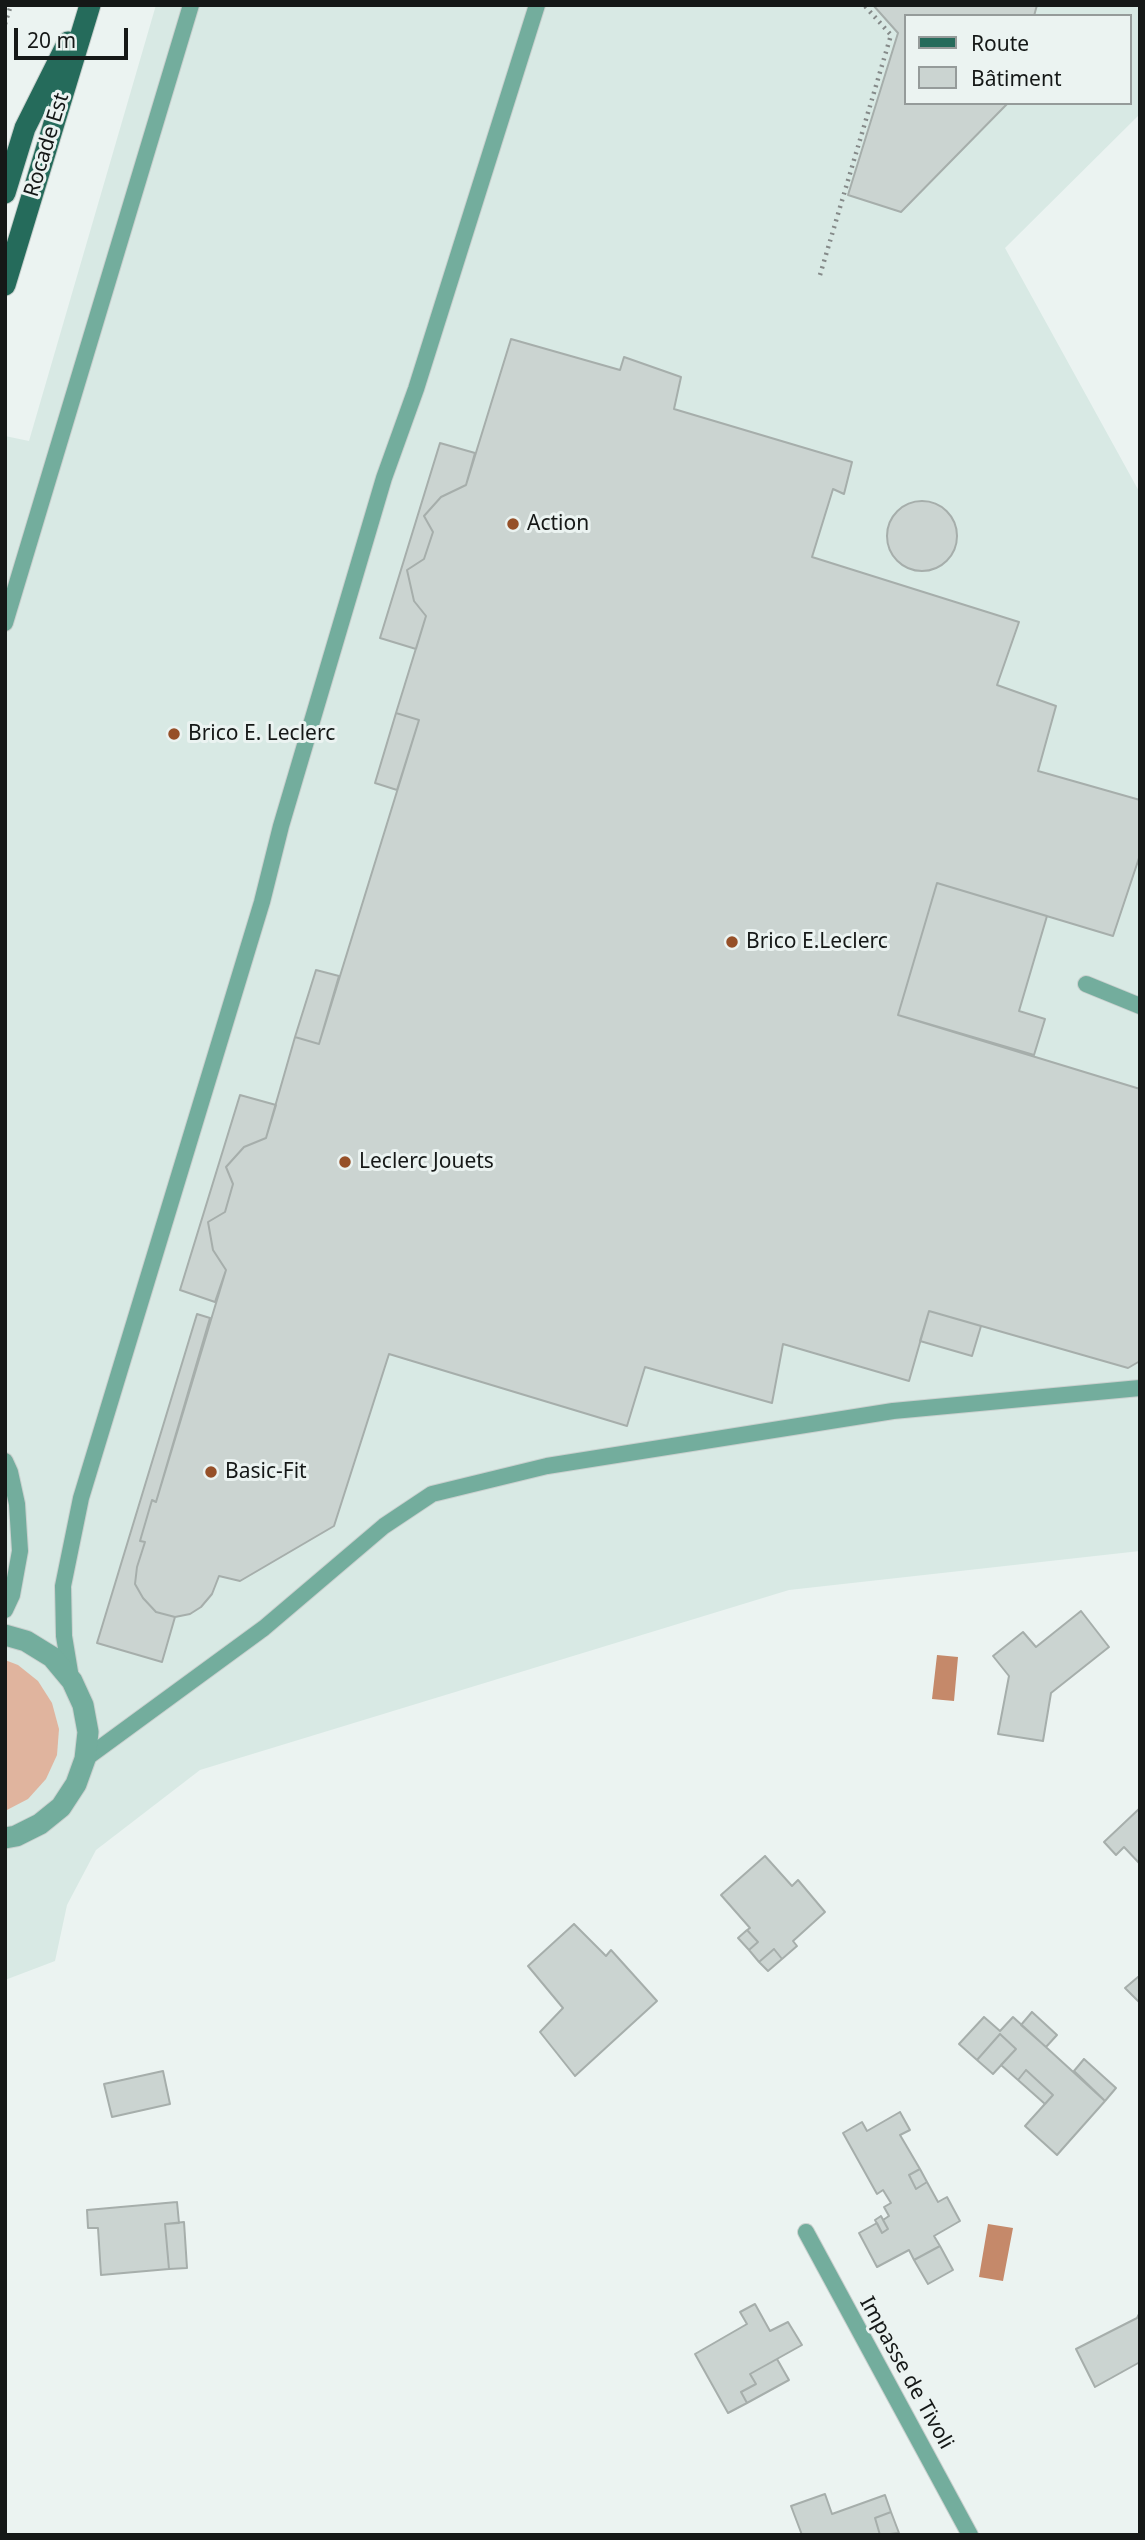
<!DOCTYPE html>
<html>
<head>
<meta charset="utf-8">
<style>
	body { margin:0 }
	#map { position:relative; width:1145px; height:2540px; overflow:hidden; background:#ebf3f1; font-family:"Noto Sans",sans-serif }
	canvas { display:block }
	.frame { position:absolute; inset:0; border:7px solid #151817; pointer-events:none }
	.legend { position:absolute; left:904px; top:14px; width:228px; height:91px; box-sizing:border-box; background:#ebf3f1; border:2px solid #959b9a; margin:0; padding:9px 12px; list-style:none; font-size:21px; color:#151817 }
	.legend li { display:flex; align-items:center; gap:14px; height:35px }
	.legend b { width:35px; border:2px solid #959b9a }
	.scale { position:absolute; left:14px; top:28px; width:114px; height:32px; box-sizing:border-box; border:4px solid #151817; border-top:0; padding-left:9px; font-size:21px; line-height:24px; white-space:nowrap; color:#151817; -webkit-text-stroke:5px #ebf3f1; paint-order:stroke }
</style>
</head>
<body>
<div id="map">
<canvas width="1145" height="2540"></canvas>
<div class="frame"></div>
<ul class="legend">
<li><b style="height:9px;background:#256b5b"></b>Route</li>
<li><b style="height:19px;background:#cbd4d1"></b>Bâtiment</li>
</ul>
<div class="scale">20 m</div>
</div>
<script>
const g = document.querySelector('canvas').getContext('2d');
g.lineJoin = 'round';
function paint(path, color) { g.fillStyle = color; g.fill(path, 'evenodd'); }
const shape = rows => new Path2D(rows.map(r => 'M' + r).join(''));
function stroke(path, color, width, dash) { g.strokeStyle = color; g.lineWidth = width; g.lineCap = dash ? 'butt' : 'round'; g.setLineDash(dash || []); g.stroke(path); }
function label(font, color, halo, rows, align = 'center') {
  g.font = font + ' "Noto Sans",sans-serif'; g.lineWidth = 6; g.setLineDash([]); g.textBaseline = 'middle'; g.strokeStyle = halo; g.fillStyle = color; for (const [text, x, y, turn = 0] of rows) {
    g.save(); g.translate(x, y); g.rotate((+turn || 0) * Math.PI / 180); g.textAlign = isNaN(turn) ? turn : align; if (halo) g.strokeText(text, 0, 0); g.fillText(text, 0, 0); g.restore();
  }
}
paint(shape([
	[156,5,1138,5,1140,7,1140,114,1005,248,1140,493,1140,1551,789,1590,200,1770,96,1850,67,1905,55,1961,5,1980,5,436,29,441],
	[905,16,1129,16,1129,103,905,103]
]), '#d8e9e4');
paint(shape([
	[5,1660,18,1665,38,1681,52,1703,59,1729,57,1755,46,1779,28,1799,5,1811]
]), '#e0b49e');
paint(shape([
	[937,1655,958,1657,954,1701,932,1699],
	[988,2224,1013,2228,1003,2281,979,2277]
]), '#c5896a');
const building = shape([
	[873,5,1037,5,1034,16,905,16,905,103,1008,103,901,212,848,195,898,33,873,5],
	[511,339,620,370,624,357,681,377,674,409,852,462,844,494,833,489,812,557,1019,622,997,685,1056,706,1038,771,1140,800,1140,855,1113,936,937,883,898,1015,1140,1089,1140,1361,1128,1368,929,1311,909,1381,783,1344,772,1403,645,1367,627,1426,389,1354,334,1526,240,1581,219,1576,212,1594,201,1607,190,1614,175,1617,156,1612,143,1598,135,1584,137,1567,145,1542,140,1541,152,1500,156,1502,226,1270,213,1250,208,1222,225,1212,233,1184,226,1167,244,1147,266,1138,295,1037,319,1044,419,720,396,713,426,616,414,601,407,570,424,559,433,532,424,516,441,497,466,485,511,339],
	[440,443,475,453,466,485,441,497,424,516,433,532,424,559,407,570,414,601,426,616,416,649,380,638,440,443],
	'887 536a35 35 0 1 1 70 0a35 35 0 1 1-70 0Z',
	[396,713,419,720,397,790,375,783,396,713],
	[937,883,1047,916,1019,1011,1045,1019,1034,1055,898,1015,937,883],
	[316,970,339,976,319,1044,295,1037,316,970],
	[240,1095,276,1105,266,1138,244,1147,226,1167,233,1184,225,1212,208,1222,213,1250,226,1270,215,1302,180,1290,240,1095],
	[929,1311,981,1326,972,1356,920,1341,929,1311],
	[197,1314,210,1318,156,1502,152,1500,140,1541,145,1542,137,1567,135,1584,143,1598,156,1612,175,1617,162,1662,97,1643,197,1314],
	[1081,1611,1109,1647,1051,1693,1043,1741,998,1734,1009,1676,993,1656,1023,1632,1036,1647,1081,1611],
	[1140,1808,1140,1864,1124,1847,1116,1855,1104,1842,1140,1808],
	[765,1856,792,1886,798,1880,825,1912,793,1941,797,1946,782,1959,774,1949,759,1962,749,1950,758,1942,747,1930,750,1928,721,1895,765,1856],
	[574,1924,606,1956,611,1950,657,2001,575,2076,540,2032,563,2008,528,1966,574,1924],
	[747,1930,758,1942,749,1950,738,1938,747,1930],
	[774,1949,782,1959,768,1971,759,1962,774,1949],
	[1138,1977,1140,1979,1140,2003,1125,1988,1138,1977],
	[1032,2012,1057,2035,1046,2047,1021,2025,1032,2012],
	[984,2017,1000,2031,1013,2017,1105,2101,1057,2155,1025,2126,1053,2095,1026,2070,1018,2080,1001,2065,1016,2049,1000,2034,977,2060,959,2044,984,2017],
	[1000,2034,1016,2049,993,2074,977,2060,1000,2034],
	[1084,2059,1116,2088,1105,2101,1074,2071,1084,2059],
	[1026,2070,1053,2095,1045,2104,1018,2080,1026,2070],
	[163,2071,170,2104,112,2117,104,2084,163,2071],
	[900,2112,910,2130,900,2135,920,2169,909,2175,916,2189,927,2182,938,2202,947,2197,960,2221,934,2236,940,2246,914,2260,909,2250,877,2267,859,2233,877,2223,882,2233,888,2229,883,2220,889,2216,884,2207,891,2203,883,2190,877,2194,843,2133,862,2122,867,2131,900,2112],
	[920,2169,927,2182,916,2189,909,2175,920,2169],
	[177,2202,179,2223,165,2224,169,2269,101,2275,98,2228,88,2228,87,2210,177,2202],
	[881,2216,888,2229,882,2233,875,2220,881,2216],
	[184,2222,187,2268,169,2269,165,2224,184,2222],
	[940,2246,953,2270,928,2284,914,2260,940,2246],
	[755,2304,770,2331,788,2322,802,2345,750,2374,756,2384,741,2392,747,2403,728,2413,695,2354,747,2324,740,2312,755,2304],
	[1140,2312,1140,2362,1095,2387,1076,2349,1137,2318,1140,2312],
	[777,2359,789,2380,747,2403,741,2392,756,2384,750,2374,777,2359],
	[825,2494,832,2514,885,2495,891,2512,875,2518,880,2535,802,2535,791,2506,825,2494],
	[891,2512,899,2533,880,2535,875,2518,891,2512]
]);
paint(building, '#cbd4d1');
stroke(building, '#a6aeab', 2);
const lane = shape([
	[5,623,191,5],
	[1086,984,1140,1006],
	[5,1461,10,1472,17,1504,20,1551,12,1595,5,1610],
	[71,1678,64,1636,63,1586,81,1498,262,902,281,826,384,478,416,389,537,5],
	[85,1759,264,1628,384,1526,432,1494,547,1466,893,1411,1140,1388],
	[806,2232,970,2535]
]);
const street = shape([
	[5,1635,26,1641,52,1657,72,1681,83,1705,88,1732,85,1759,76,1784,61,1807,40,1824,16,1836,5,1838]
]);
const primary = shape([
	[5,193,25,128,68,42],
	[5,285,90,5]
]);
stroke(lane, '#c9d0ce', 18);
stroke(street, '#c9d0ce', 23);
stroke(primary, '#c9d0ce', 23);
stroke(shape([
	[5,24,11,5],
	[820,275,891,35,864,5]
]), '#858a89', 4.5, [2, 5]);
stroke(lane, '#73ad9d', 16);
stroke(street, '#73ad9d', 21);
stroke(primary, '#256b5b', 21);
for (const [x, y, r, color] of [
	[513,524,7,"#965028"],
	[174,734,7,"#965028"],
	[732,942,7,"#965028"],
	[345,1162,7,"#965028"],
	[211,1472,7,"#965028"]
]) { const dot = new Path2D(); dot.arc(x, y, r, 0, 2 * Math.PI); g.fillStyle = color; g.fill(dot); stroke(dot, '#ebf3f1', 2.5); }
label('21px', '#151817', '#ebf3f1', [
	["Rocade Est",47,145,-73],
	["Impasse de Tivoli",906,2373,61]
]);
label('21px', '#151817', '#ebf3f1', [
	["Action",527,524],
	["Brico E. Leclerc",188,734],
	["Brico E.Leclerc",746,942],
	["Leclerc Jouets",359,1162],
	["Basic-Fit",225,1472]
], 'left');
</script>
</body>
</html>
